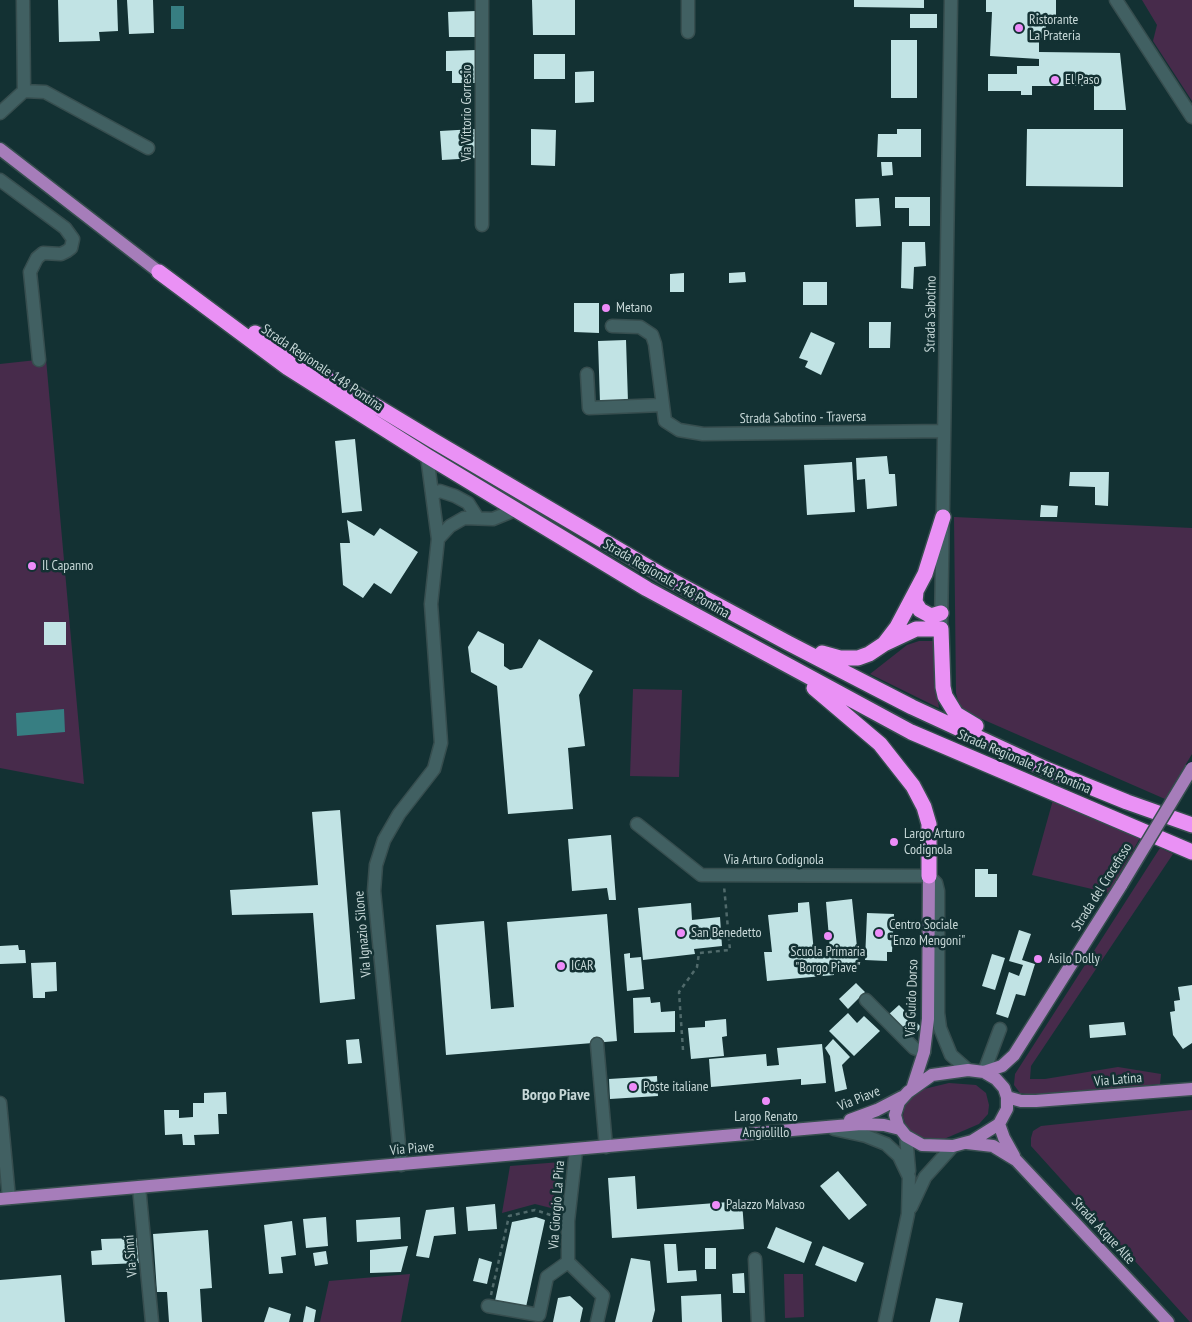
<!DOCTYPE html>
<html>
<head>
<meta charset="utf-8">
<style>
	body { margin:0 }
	canvas { display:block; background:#133133 }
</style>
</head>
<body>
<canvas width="1192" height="1322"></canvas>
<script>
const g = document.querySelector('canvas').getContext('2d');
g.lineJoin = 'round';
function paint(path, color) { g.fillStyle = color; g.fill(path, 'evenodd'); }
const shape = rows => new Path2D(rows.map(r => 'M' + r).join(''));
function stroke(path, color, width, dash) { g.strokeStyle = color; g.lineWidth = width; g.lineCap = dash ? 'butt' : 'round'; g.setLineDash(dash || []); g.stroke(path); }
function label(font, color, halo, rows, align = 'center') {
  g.font = font + ' "PT Sans Narrow",sans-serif'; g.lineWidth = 5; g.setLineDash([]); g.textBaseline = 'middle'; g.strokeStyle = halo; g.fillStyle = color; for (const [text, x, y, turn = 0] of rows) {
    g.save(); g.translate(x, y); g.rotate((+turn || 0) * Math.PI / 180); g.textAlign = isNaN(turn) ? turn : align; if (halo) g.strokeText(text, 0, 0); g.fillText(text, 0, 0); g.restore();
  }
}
paint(shape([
	[1142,0,1192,0,1192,101,1153,41,1157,25],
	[46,359,84,784,0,768,0,364],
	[954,517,1192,528,1192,754,1165,799,975,716,960,708,956,693],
	[919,641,937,641,936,689,939,708,870,674,907,645],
	[633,689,682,690,679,777,630,776],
	[1053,800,1141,836,1109,893,1032,875],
	[1160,848,1173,854,1031,1066,1030,1079,1045,1079,1118,1067,1161,1074,1160,1084,1039,1096,1020,1093,1014,1085,1015,1074],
	[949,1083,976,1085,986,1093,989,1105,988,1114,979,1124,944,1139,924,1139,915,1135,907,1129,903,1116,905,1104,914,1094,924,1089],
	[1192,1110,1192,1322,1190,1322,1031,1146,1031,1138,1033,1131,1041,1126],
	[561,1162,555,1209,535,1204,502,1213,510,1166],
	[410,1274,401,1322,320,1322,329,1281],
	[784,1274,803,1274,804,1317,785,1318]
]), '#472b4b');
paint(shape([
	[171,6,184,6,184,29,171,29],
	[64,709,65,732,17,736,16,713]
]), '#377e82');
paint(shape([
	[58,0,117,0,118,31,99,32,100,41,59,42],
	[127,0,153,0,154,33,129,34],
	[532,0,575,0,575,35,533,35],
	[854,0,924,0,924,8,854,7],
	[986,0,1056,0,1056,17,1046,18,1046,38,1039,38,1039,52,1120,53,1126,110,1094,110,1094,86,1032,86,1032,95,1021,95,1021,91,988,91,988,74,1017,74,1017,66,1039,66,1039,59,990,56,992,12,986,12],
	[476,11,476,37,449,37,448,12],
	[910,14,937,14,937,28,910,28],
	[891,40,917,40,917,98,891,98],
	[476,50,477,83,452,83,452,71,446,71,446,51],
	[534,54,565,54,565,79,534,79],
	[594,71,594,102,575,103,575,72],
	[475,129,476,158,442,160,440,131],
	[531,129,556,130,555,166,531,165],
	[897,129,921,129,921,157,877,157,878,134,897,134],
	[1027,129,1123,129,1123,187,1026,186],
	[881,162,892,162,893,175,882,176],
	[895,197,930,197,930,226,909,226,909,208,895,208],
	[879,198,881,226,856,227,855,199],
	[902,242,925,242,926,266,914,267,913,289,901,288],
	[745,272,746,282,729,283,729,273],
	[684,273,684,292,670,292,670,274],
	[803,282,827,282,827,305,803,305],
	[574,303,599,303,599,333,574,332],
	[869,322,891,322,890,348,869,348],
	[811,332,835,343,821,375,805,367,808,361,799,358],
	[626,340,628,402,600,403,598,341],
	[355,439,362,511,342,513,335,441],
	[887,456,889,474,895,474,897,506,867,509,865,479,857,480,856,458],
	[852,462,855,512,807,515,804,465],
	[1070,472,1109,472,1108,506,1095,505,1095,487,1069,486],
	[1041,505,1058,506,1057,517,1040,517],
	[347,520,374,536,380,528,418,552,391,594,374,583,363,598,343,585,340,543,350,543],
	[44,622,66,622,66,645,44,645],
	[478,631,504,644,504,666,510,670,522,668,539,639,593,671,579,695,585,746,568,748,573,809,508,814,497,686,471,672,468,647],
	[340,810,355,999,320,1003,313,913,232,915,230,890,318,885,312,812],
	[611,835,616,900,609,900,607,888,572,891,568,839],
	[975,869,988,869,988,874,997,874,997,897,975,897],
	[852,899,859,966,834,968,834,975,767,981,764,952,772,952,768,915,798,912,798,903,809,902,814,952,830,950,826,902],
	[691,903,692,920,720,917,722,946,694,949,695,954,643,960,638,908],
	[867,913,894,914,892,952,887,952,887,961,865,960],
	[607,914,617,1041,446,1055,436,925,484,921,491,1009,514,1007,507,922],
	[1019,930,1031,934,1022,960,1035,964,1025,996,1016,994,1008,1018,996,1014,1009,972,1019,976,1023,965,1009,961],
	[18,945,19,950,25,950,26,963,0,964,0,946],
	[630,953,630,958,641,957,644,989,627,991,624,954],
	[992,954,1005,958,995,990,982,986],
	[56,962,57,991,45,992,45,998,33,998,31,963],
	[856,983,865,992,848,1009,839,999],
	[1192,985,1192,1043,1183,1049,1173,1035,1170,1012,1175,1011,1174,1001,1180,1000,1178,987],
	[650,997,651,1003,660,1002,661,1012,675,1011,675,1032,634,1033,633,998],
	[899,1005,921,1027,911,1038,888,1015],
	[848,1013,857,1023,864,1016,880,1031,854,1056,829,1031],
	[726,1019,727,1036,722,1037,724,1056,691,1059,688,1028,705,1027,705,1021],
	[1124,1022,1126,1035,1090,1038,1089,1025],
	[359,1039,362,1063,348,1064,346,1040],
	[833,1039,850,1057,842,1065,847,1089,835,1092,830,1056,825,1048],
	[822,1044,826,1083,801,1085,801,1079,711,1087,709,1059,766,1054,767,1066,779,1065,777,1048],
	[657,1076,658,1096,610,1099,609,1079],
	[226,1092,227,1114,218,1114,219,1134,194,1135,195,1145,183,1145,182,1134,165,1135,164,1110,179,1110,179,1118,193,1117,193,1103,204,1103,204,1093],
	[838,1171,867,1205,849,1220,820,1186],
	[635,1176,637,1209,742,1201,744,1229,612,1238,608,1178],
	[495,1204,497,1229,468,1231,466,1207],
	[454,1207,456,1234,434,1236,429,1258,416,1256,426,1210],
	[326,1217,328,1246,306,1248,303,1219],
	[400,1217,401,1239,357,1242,356,1220],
	[536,1217,545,1220,526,1307,495,1301,512,1222],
	[292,1221,296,1255,281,1257,283,1273,269,1274,264,1225],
	[776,1227,812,1242,804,1263,767,1248],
	[208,1230,212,1288,200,1289,202,1322,169,1322,167,1292,157,1292,153,1234],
	[138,1238,139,1263,92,1265,91,1251,102,1250,101,1239],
	[664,1244,676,1244,678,1271,696,1270,697,1281,667,1283],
	[408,1246,401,1272,370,1273,370,1250],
	[823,1246,864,1263,856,1282,815,1265],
	[705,1248,716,1248,716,1269,705,1269],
	[326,1251,328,1264,315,1266,313,1253],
	[479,1258,492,1262,487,1284,473,1281],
	[631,1258,650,1261,655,1310,652,1322,615,1322],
	[744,1273,745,1293,733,1293,732,1274],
	[61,1275,65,1322,0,1322,0,1280],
	[721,1294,722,1322,682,1322,681,1296],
	[570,1296,583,1308,580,1322,553,1322,558,1298],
	[936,1298,963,1303,959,1322,930,1322],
	[306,1306,316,1310,314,1322,303,1322],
	[269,1307,291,1314,289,1322,264,1322]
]), '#c1e3e4');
const minor = shape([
	[482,0,482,225],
	[688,0,688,32],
	[1116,0,1192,117],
	[24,91,45,92,148,148],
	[0,113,24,91,23,0],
	[0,180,65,228,73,239,71,248,67,251,61,254,43,253,37,258,30,272,39,360],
	[612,326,640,327,652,335,655,344,665,421,679,430,703,434,944,431],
	[587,374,589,408,662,405],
	[433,494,440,491,455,496,468,503,477,517],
	[438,539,450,526,464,518,493,519,515,510],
	[941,629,951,0],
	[637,824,701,875,929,876,936,883,938,891,938,1013,940,1028,951,1055,968,1070],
	[866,1000,914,1048,924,1052],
	[597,1044,606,1147],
	[984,1072,1000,1029],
	[0,1103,9,1198],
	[834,1129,866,1136,886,1144,899,1156,909,1177,908,1214,885,1322],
	[906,1136,909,1171],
	[576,1150,568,1221,568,1262,603,1296,597,1322],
	[401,1165,374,891,376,865,384,840,399,814,434,769,441,743,431,604,438,539,427,456],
	[139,1187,152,1322],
	[911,1207,925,1177,953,1146],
	[755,1259,758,1322],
	[488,1306,539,1315,547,1277,568,1262]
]);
const major = shape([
	[0,149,159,272],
	[968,1070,984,1072,996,1079,1004,1088,1007,1097,1007,1109,999,1124,972,1141,953,1146,922,1145,906,1136,898,1126,895,1115,899,1102,908,1092,932,1075,968,1070],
	[984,1072,1002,1066,1014,1055,1122,884],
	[913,1086,924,1052,928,1019,929,876],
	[1007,1097,1021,1101,1036,1101,1192,1089],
	[850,1120,877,1110,902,1097],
	[999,1124,1004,1138,1014,1156],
	[967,1143,993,1146,1016,1160,1168,1322],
	[0,1199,861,1124,884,1125,900,1129]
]);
const highway = shape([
	[159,272,288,368,427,456,647,589,911,732,1192,852],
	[255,333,434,441,660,574,788,643,912,707,1046,769,1127,802,1192,825],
	[916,592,915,602,920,610,931,616,941,613],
	[884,644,916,629,941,629,943,687,945,696,956,714,976,726],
	[822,653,840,658,858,658,869,654,884,644,897,627,925,574,943,517],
	[814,688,880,744,913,786,924,807,929,824,929,876]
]);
stroke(minor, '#374e4f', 15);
stroke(major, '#374e4f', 15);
stroke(highway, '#374e4f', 18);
stroke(shape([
	[683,1050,679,992,697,967,699,953,730,950,724,886],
	[491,1295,509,1216,535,1210,557,1217]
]), '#506a6b', 2.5, [4, 4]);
stroke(minor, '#416062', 12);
stroke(major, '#a67dba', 12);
stroke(highway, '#ea91f5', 15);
const majorBridge = shape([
	[1122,884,1192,768]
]);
stroke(majorBridge, '#374e4f', 15, []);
stroke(majorBridge, '#a67dba', 12);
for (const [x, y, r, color] of [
	[1019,28,5,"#ed8cf9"],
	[1055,80,5,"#ed8cf9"],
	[606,308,5,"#ed8cf9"],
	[32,566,5,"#ed8cf9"],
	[894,842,5,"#ed8cf9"],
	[681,933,5,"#ed8cf9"],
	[879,933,5,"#ed8cf9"],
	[828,936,5,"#ed8cf9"],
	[1038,959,5,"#ed8cf9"],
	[561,966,5,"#ed8cf9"],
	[633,1087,5,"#ed8cf9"],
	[766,1101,5,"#ed8cf9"],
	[716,1205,5,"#ed8cf9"]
]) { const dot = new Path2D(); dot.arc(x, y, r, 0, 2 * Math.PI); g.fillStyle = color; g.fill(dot); stroke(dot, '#133133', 2); }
label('14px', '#c6d7d7', '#133133', [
	["Ristorante",1029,20],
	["La Prateria",1029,36],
	["El Paso",1065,80],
	["Metano",616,308],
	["Il Capanno",42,566],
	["Largo Arturo",904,834],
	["Codignola",904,850],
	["Centro Sociale",889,925],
	["\"Enzo Mengoni\"",889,941],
	["San Benedetto",691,933],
	["Scuola Primaria",828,952,"center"],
	["\"Borgo Piave\"",828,968,"center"],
	["Asilo Dolly",1048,959],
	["ICAR",571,966],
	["Poste italiane",643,1087],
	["Largo Renato",766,1117,"center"],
	["Angiolillo",766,1133,"center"],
	["Palazzo Malvaso",726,1205]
], 'left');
label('14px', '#c6d7d7', '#133133', [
	["Via Vittorio Gorresio",467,113,-90],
	["Strada Sabotino",931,314,-89],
	["Strada Regionale 148 Pontina",322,368,34],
	["Strada Sabotino - Traversa",803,418,-1],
	["Strada Regionale 148 Pontina",666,579,30],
	["Strada Regionale 148 Pontina",1024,762,23],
	["Via Arturo Codignola",774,860],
	["Strada del Crocefisso",1102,887,-58],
	["Via Ignazio Silone",363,934,-95],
	["Via Guido Dorso",912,998,-88],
	["Via Latina",1118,1080,-5],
	["Via Piave",859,1099,-22],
	["Via Piave",412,1149,-5],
	["Via Giorgio La Pira",557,1205,-86],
	["Strada Acque Alte",1103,1231,47],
	["Via Sinni",131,1256,-95]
]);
label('bold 16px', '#c6d7d7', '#133133', [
	["Borgo Piave",556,1095]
]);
</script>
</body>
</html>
